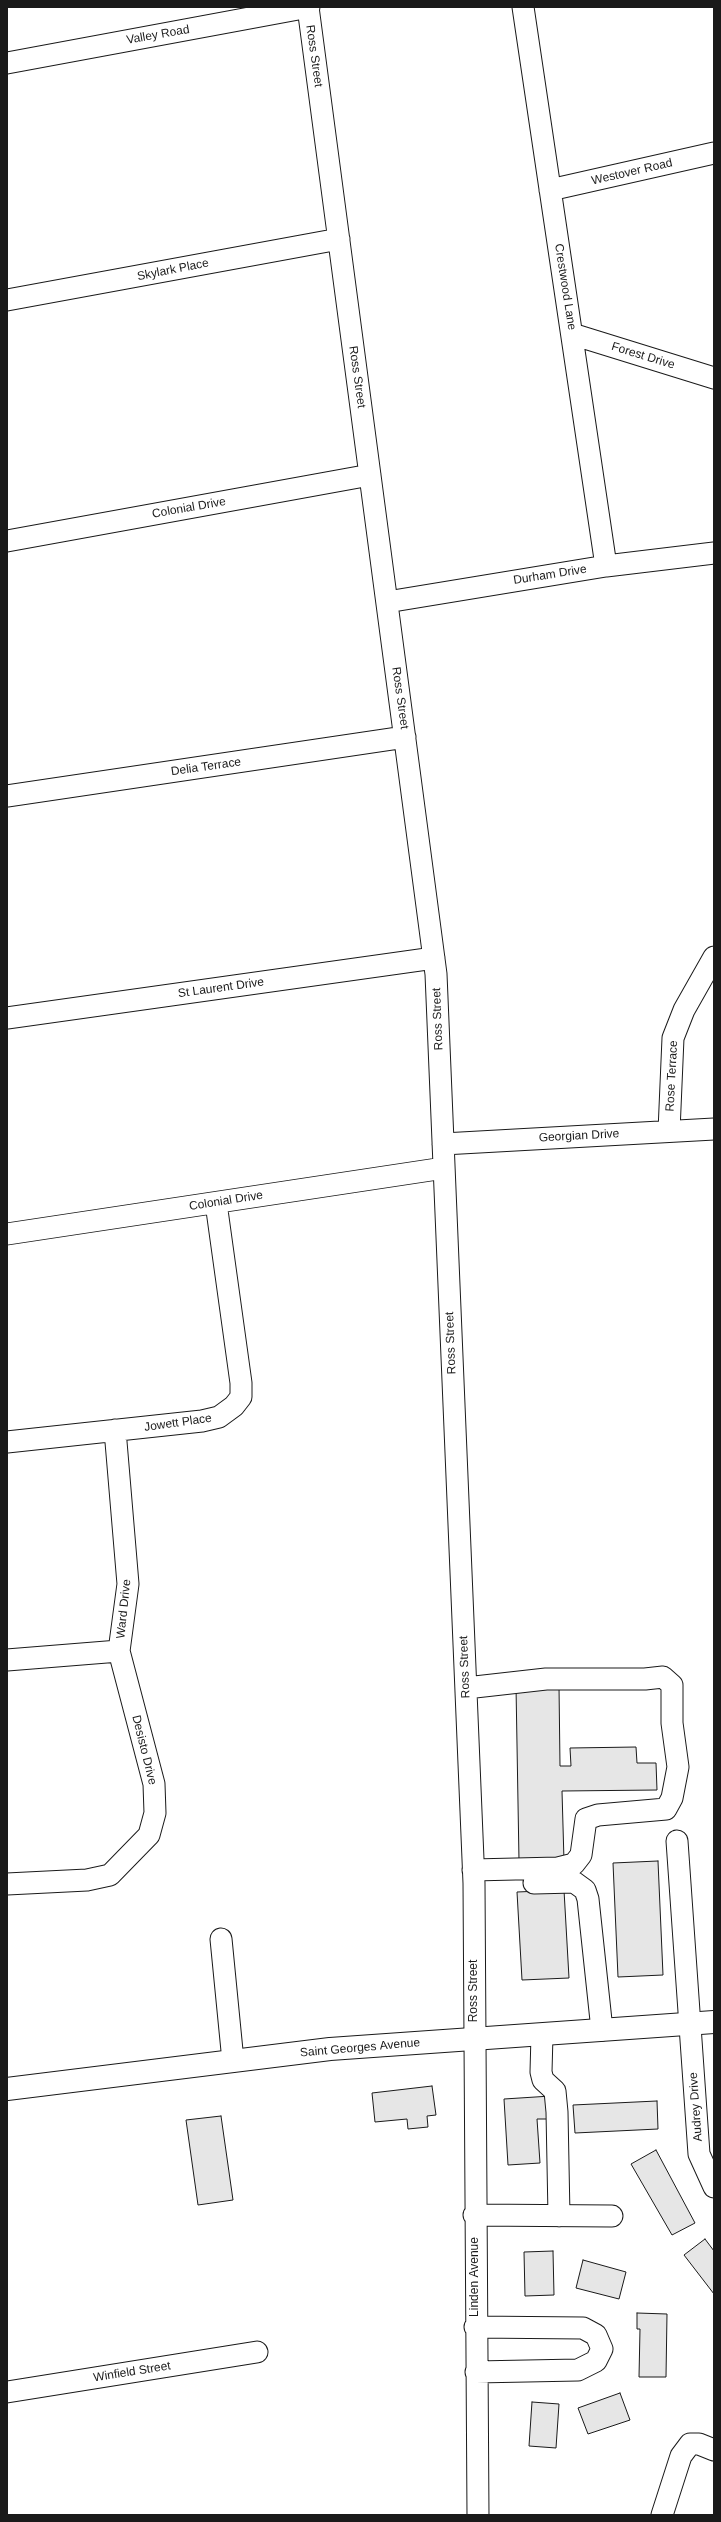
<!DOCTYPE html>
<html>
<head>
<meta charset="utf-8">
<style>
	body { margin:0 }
	#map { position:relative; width:721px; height:2522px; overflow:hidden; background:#fff; font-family:Arial,sans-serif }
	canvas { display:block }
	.frame { position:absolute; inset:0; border:8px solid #1a1a1a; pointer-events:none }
</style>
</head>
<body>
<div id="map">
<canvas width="721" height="2522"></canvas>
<div class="frame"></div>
</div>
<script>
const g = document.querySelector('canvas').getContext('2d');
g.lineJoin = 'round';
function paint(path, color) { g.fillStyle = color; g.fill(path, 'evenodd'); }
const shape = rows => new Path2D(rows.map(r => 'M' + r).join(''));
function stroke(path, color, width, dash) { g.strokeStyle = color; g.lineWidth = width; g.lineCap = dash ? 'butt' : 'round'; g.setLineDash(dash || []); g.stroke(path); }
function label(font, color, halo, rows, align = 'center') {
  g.font = font + ' Arial,sans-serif'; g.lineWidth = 3; g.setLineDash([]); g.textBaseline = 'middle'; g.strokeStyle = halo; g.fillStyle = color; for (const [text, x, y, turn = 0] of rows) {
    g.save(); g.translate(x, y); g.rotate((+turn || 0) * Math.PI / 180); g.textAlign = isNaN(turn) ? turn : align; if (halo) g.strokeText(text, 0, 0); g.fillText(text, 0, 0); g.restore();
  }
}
const building = shape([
	[516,1686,559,1686,560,1766,571,1766,570,1748,636,1747,637,1763,656,1763,657,1790,562,1791,564,1861,519,1861,516,1686],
	[658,1861,663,1975,618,1977,613,1863,658,1861],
	[564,1890,569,1978,522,1980,517,1892,564,1890],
	[432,2086,436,2115,427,2116,428,2127,408,2129,407,2119,375,2122,372,2093,432,2086],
	[551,2096,552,2119,537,2119,540,2163,508,2165,504,2099,551,2096],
	[657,2101,658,2129,575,2133,573,2105,657,2101],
	[221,2116,233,2200,198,2205,186,2120,221,2116],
	[656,2150,695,2223,672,2235,631,2164,656,2150],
	[705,2239,714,2251,714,2294,684,2255,705,2239],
	[553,2251,554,2295,525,2296,524,2252,553,2251],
	[583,2260,626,2272,619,2299,576,2288,583,2260],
	[637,2313,667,2314,666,2377,639,2377,640,2329,637,2329,637,2313],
	[620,2393,630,2420,588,2434,578,2408,620,2393],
	[532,2402,559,2404,556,2448,529,2446,532,2402]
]);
paint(building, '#e6e6e6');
stroke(building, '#1a1a1a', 1);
const minor = shape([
	[308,7,436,974,474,1883,478,2515],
	[523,7,606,566],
	[7,63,309,7],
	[550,190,714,153],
	[7,300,339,239],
	[572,334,714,378],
	[7,541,370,475],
	[387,602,606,566,714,553],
	[7,796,405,737],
	[7,1018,434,958],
	[669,1131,673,1038,684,1010,714,957],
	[443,1144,714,1129],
	[7,1234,444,1168],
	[7,1442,202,1421,219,1417,234,1406,241,1397,241,1383,216,1203],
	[7,1660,119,1651],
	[466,1688,546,1679,645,1679,663,1677,672,1685,672,1723,678,1767,672,1798,666,1809,598,1815,586,1819,581,1855,574,1864,558,1868,473,1870],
	[677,1841,699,2154,714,2187],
	[534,1883,574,1882,585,1890,588,1899,602,2030],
	[7,1884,87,1880,110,1875,149,1835,155,1813,154,1784,119,1651,128,1584,115,1430],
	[221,1939,233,2061],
	[542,2035,541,2072,543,2080,555,2091,557,2112,559,2216],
	[474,2215,612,2216],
	[475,2327,583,2328,596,2335,602,2349,596,2361,578,2370,476,2372],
	[7,2392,257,2352],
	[662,2515,681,2456,690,2444,699,2444,714,2450]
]);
const major = shape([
	[7,2089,330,2049,714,2022]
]);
stroke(minor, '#1a1a1a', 23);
stroke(major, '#1a1a1a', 24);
stroke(minor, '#fff', 21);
stroke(major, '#fff', 22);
label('12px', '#1a1a1a', '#fff', [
	["Valley Road",158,35,-10],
	["Ross Street",314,56,82],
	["Westover Road",632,172,-13],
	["Skylark Place",173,270,-11],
	["Crestwood Lane",565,287,81],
	["Forest Drive",643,356,17],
	["Ross Street",357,377,82],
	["Colonial Drive",189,508,-10],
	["Durham Drive",550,575,-9],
	["Ross Street",400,698,82],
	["Delia Terrace",206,767,-8],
	["St Laurent Drive",221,988,-8],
	["Ross Street",438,1019,-92],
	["Rose Terrace",672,1076,-87],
	["Georgian Drive",579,1136,-3],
	["Colonial Drive",226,1201,-9],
	["Ross Street",451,1343,-92],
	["Jowett Place",178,1423,-8],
	["Ward Drive",124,1609,-84],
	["Ross Street",465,1667,-92],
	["Desisto Drive",144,1750,76],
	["Ross Street",474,1991,-90],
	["Saint Georges Avenue",360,2048,-5],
	["Audrey Drive",696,2107,-94],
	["Linden Avenue",475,2277,-90],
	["Winfield Street",132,2372,-9]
]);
</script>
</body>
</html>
